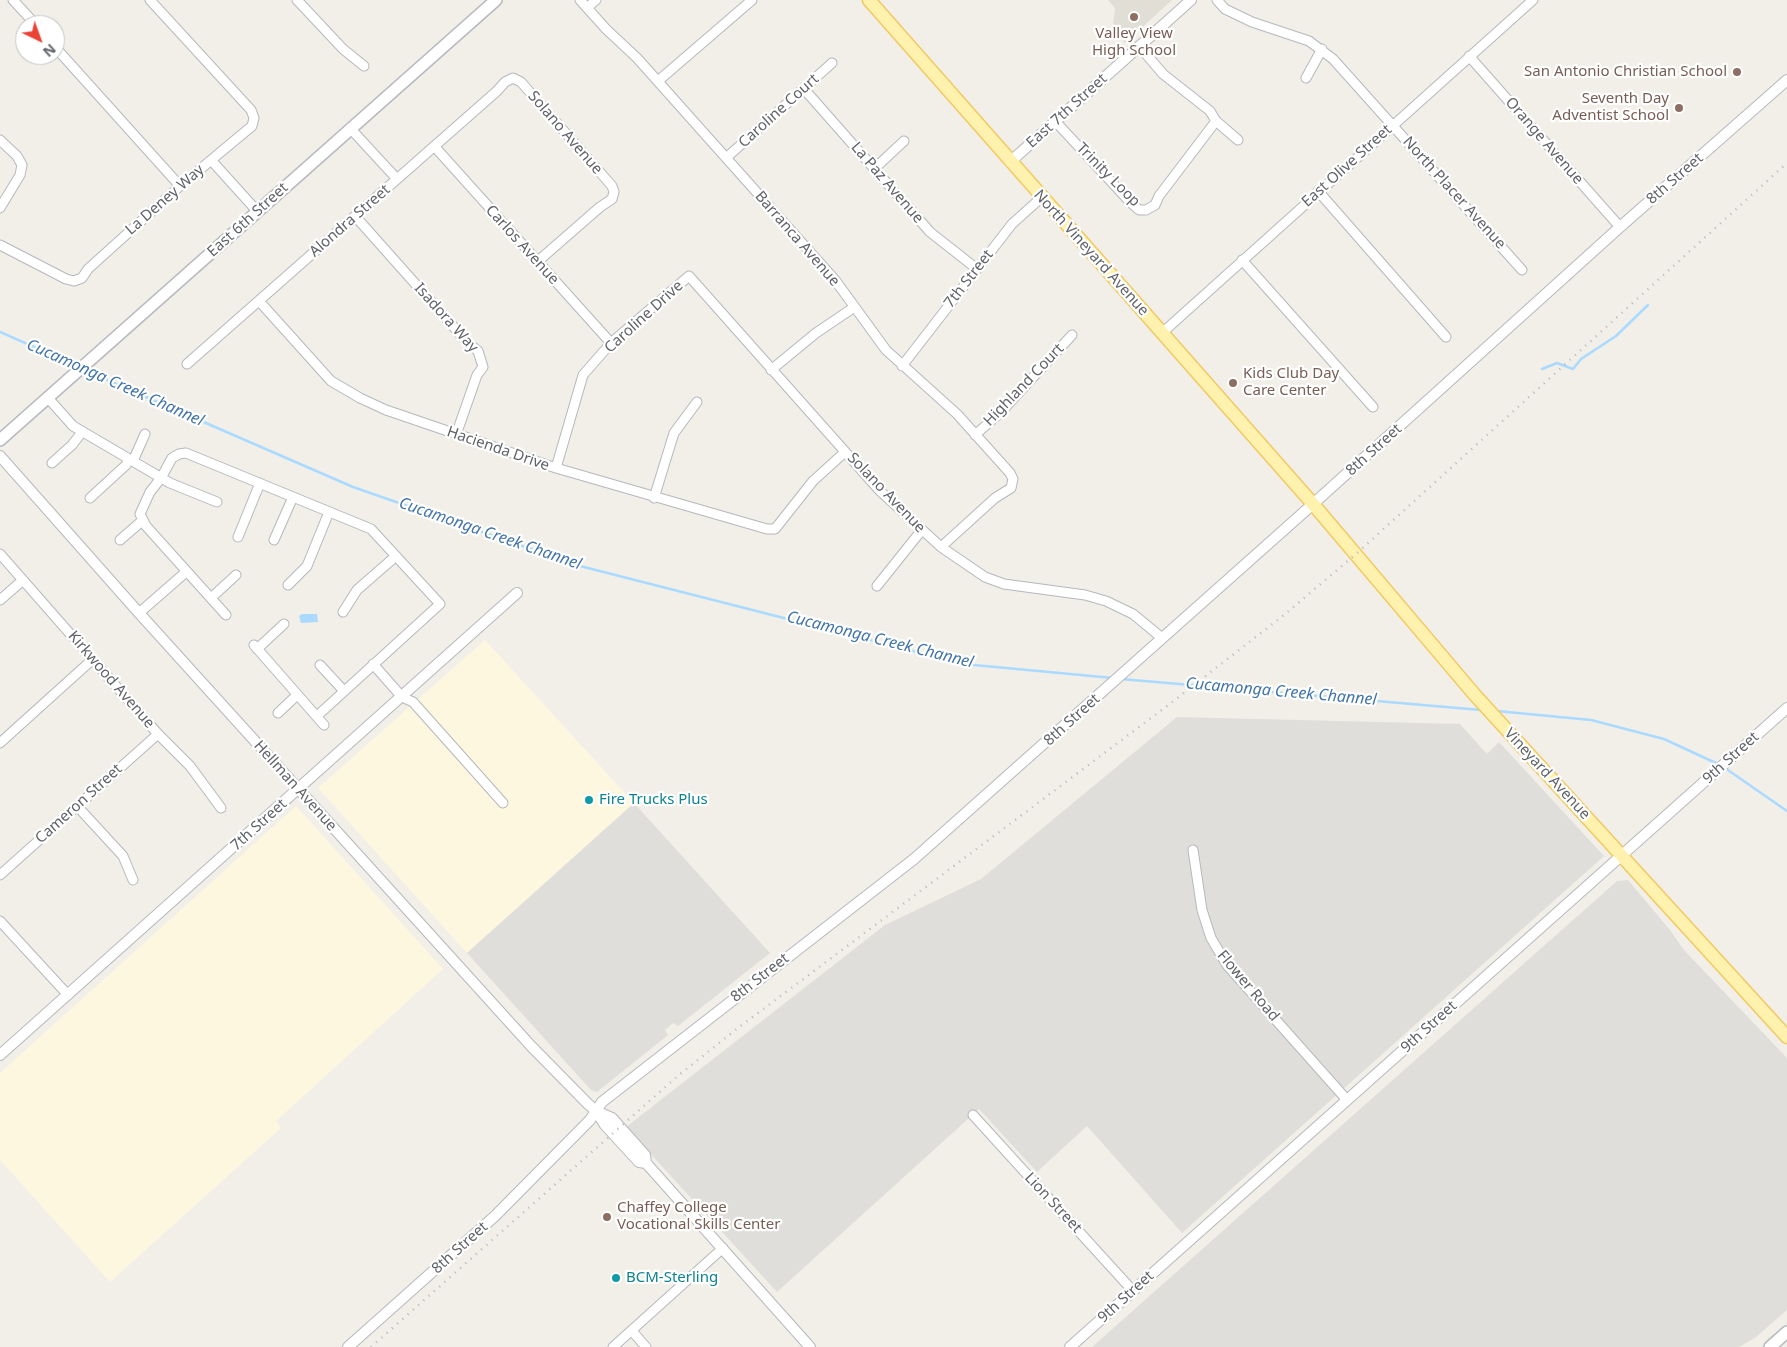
<!DOCTYPE html>
<html>
<head>
<meta charset="utf-8">
<style>
	body { margin:0 }
	#map { position:relative; width:1787px; height:1347px; overflow:hidden; background:#f1efe8; font-family:"Noto Sans",sans-serif }
	canvas { display:block }
	.north { position:absolute; left:15px; top:15px; width:50px; height:50px; box-sizing:border-box; background:#fff; border:1px solid #bfc1c3; border-radius:50%; rotate:138deg; font-size:14px; font-weight:700; line-height:20px; text-align:center; color:#5f6368 }
	.north::after { content:''; display:block; margin:auto; width:18px; height:22px; background:#ea4335; clip-path:polygon(50% 0,100% 100%,50% 72%,0 100%) }
</style>
</head>
<body>
<div id="map">
<canvas width="1787" height="1347"></canvas>
<div class="north">N</div>
</div>
<script>
const g = document.querySelector('canvas').getContext('2d');
g.lineJoin = 'round';
function paint(path, color) { g.fillStyle = color; g.fill(path, 'evenodd'); }
const shape = rows => new Path2D(rows.map(r => 'M' + r).join(''));
function stroke(path, color, width, dash) { g.strokeStyle = color; g.lineWidth = width; g.lineCap = dash ? 'butt' : 'round'; g.setLineDash(dash || []); g.stroke(path); }
function label(font, color, halo, rows, align = 'center') {
  g.font = font + ' "Noto Sans",sans-serif'; g.lineWidth = 4.5; g.setLineDash([]); g.textBaseline = 'middle'; g.strokeStyle = halo; g.fillStyle = color; for (const [text, x, y, turn = 0] of rows) {
    g.save(); g.translate(x, y); g.rotate((+turn || 0) * Math.PI / 180); g.textAlign = isNaN(turn) ? turn : align; if (halo) g.strokeText(text, 0, 0); g.fillText(text, 0, 0); g.restore();
  }
}
paint(shape([
	[485,640,634,803,467,953,318,788],
	[296,806,443,969,276,1121,281,1128,110,1282,0,1160,0,1073]
]), '#fef7e0');
paint(shape([
	[1177,717,1460,724,1487,754,1499,742,1604,856,1182,1233,1087,1126,1037,1172,979,1109,777,1292,626,1127,885,925,981,879],
	[634,803,770,953,678,1026,673,1023,665,1030,668,1035,597,1092,591,1090,467,953],
	[1628,880,1670,930,1684,950,1787,1058,1787,1310,1756,1337,1739,1347,1092,1347,1617,881]
]), '#e0deda');
paint(shape([
	[1108,0,1172,0,1125,43,1113,26,1115,8]
]), '#e1ded6');
paint(shape([
	[302,614,317,614,318,622,301,623,299,616]
]), '#aadaff');
stroke(shape([
	[0,332,77,366],
	[1542,369,1557,363,1573,369,1581,359,1616,336,1648,305],
	[84,370,353,487,580,566,917,652,974,665,1113,678],
	[1121,679,1481,710],
	[1497,711,1591,720,1664,739,1718,764],
	[1725,768,1787,811]
]), '#aadaff', 2.5);
const minor = shape([
	[13,0,36,25],
	[297,0,343,49,364,66],
	[580,0,606,29,637,58,835,280,886,350,957,414,1010,473,1013,479,1011,488,995,498,941,547],
	[1217,0,1225,9,1252,22,1309,41,1333,59,1522,270],
	[587,8,596,0],
	[1139,46,1163,74,1210,111,1216,121,1238,140],
	[55,47,180,186],
	[1469,56,1620,227],
	[1306,78,1322,49],
	[658,81,752,0],
	[804,89,930,232,977,269],
	[1055,121,1130,202,1139,210,1146,210,1155,205,1159,196,1216,121],
	[350,128,397,179],
	[0,140,17,156,22,165,20,175,0,208],
	[434,146,611,343],
	[726,158,832,63],
	[211,160,257,211],
	[874,169,904,141],
	[1318,191,1446,337],
	[355,216,468,343,478,351,483,367,477,375,456,435],
	[0,245,66,279,74,281,82,278,88,269,180,186,252,126,254,118,251,110,150,0],
	[1242,260,1373,407],
	[259,301,331,381,360,398,386,410,556,468,767,529,775,529,813,481,845,452],
	[1162,333,1533,0],
	[187,364,497,91,505,82,513,78,521,82,612,186,614,192,612,199,600,207,537,262],
	[902,366,1012,224,1042,197],
	[771,370,816,333,853,308],
	[48,398,73,426,170,483,217,502],
	[975,435,1001,412,1072,335],
	[133,461,145,434],
	[52,463,72,445,82,432],
	[556,468,583,375,611,343,689,276,880,491,941,547,985,577,1004,584,1085,595,1106,601,1133,614,1162,638],
	[90,498,126,465,129,459],
	[654,498,674,433,697,402],
	[238,537,260,483],
	[120,540,143,520],
	[274,540,293,497],
	[0,554,158,734,190,766,221,808],
	[288,585,307,566,329,512],
	[877,586,921,531],
	[211,598,236,575],
	[0,600,23,580],
	[343,612,357,590,396,556],
	[139,613,186,572],
	[226,615,146,526,140,514,150,492,161,478,172,458,179,454,186,453,371,529,440,604,317,716],
	[254,645,324,725],
	[257,649,284,624],
	[373,664,402,697,413,702,503,803],
	[320,665,344,691],
	[278,713,297,695],
	[0,743,93,659],
	[77,806,123,856,133,880],
	[1193,850,1202,910,1211,938,1227,965,1347,1100],
	[0,875,158,734],
	[0,921,68,995],
	[973,1115,1133,1291],
	[632,1331,646,1347],
	[613,1347,723,1248]
]);
const tertiary = shape([
	[1010,162,1191,0],
	[0,456,139,613,531,1046,588,1104,596,1111,612,1118,645,1155,646,1163],
	[0,1055,517,593],
	[596,1111,605,1125,639,1162,646,1163,810,1347],
	[348,1347,495,1216,590,1120,602,1102,914,859,1313,504,1620,227,1787,80],
	[1070,1347,1787,708]
]);
const secondary = shape([
	[0,440,496,0],
	[1770,1347,1787,1332]
]);
const primary = shape([
	[869,0,1313,504,1474,694,1787,1037]
]);
stroke(minor, '#b5b8bc', 11);
stroke(tertiary, '#b5b8bc', 12);
stroke(secondary, '#b6babf', 14);
stroke(primary, '#f2c960', 15);
stroke(minor, '#fff', 9);
stroke(tertiary, '#fff', 10);
stroke(secondary, '#fff', 11);
stroke(primary, '#fff2af', 12);
stroke(shape([
	[371,1347,679,1075,738,1028,1171,703,1284,615,1356,554,1787,163]
]), '#b6b7b8', 2.5, [1, 6]);
for (const [x, y, r, color] of [
	[1134,17,5,"#8d6e63"],
	[1737,72,5,"#8d6e63"],
	[1679,108,5,"#8d6e63"],
	[1233,383,5,"#8d6e63"],
	[589,800,5,"#0f9aa8"],
	[607,1217,5,"#8d6e63"],
	[616,1278,5,"#0f9aa8"]
]) { const dot = new Path2D(); dot.arc(x, y, r, 0, 2 * Math.PI); g.fillStyle = color; g.fill(dot); stroke(dot, '#fff', 2); }
label('15px', '#785e54', '#fff', [
	["Valley View",1134,34,"center"],
	["High School",1134,51,"center"],
	["San Antonio Christian School",1727,72],
	["Seventh Day",1669,99],
	["Adventist School",1669,116],
	["Kids Club Day",1243,374,"left"],
	["Care Center",1243,391,"left"],
	["Chaffey College",617,1208,"left"],
	["Vocational Skills Center",617,1225,"left"]
], 'right');
label('15px', '#5f6368', '#fff', [
	["Caroline Court",779,111,-42],
	["East 7th Street",1067,111,-42],
	["Solano Avenue",565,133,49],
	["Orange Avenue",1544,141,49],
	["East Olive Street",1347,166,-42],
	["Trinity Loop",1108,175,45],
	["8th Street",1675,179,-41],
	["La Paz Avenue",887,183,49],
	["North Placer Avenue",1454,193,48],
	["La Deney Way",165,200,-41],
	["East 6th Street",248,220,-42],
	["Alondra Street",350,221,-41],
	["Barranca Avenue",797,239,49],
	["Carlos Avenue",522,245,48],
	["North Vineyard Avenue",1091,253,48],
	["7th Street",969,279,-52],
	["Caroline Drive",644,317,-42],
	["Isadora Way",446,318,48],
	["Highland Court",1024,385,-46],
	["Hacienda Drive",498,449,19],
	["8th Street",1374,450,-42],
	["Solano Avenue",886,493,46],
	["Kirkwood Avenue",111,680,49],
	["8th Street",1072,720,-42],
	["9th Street",1731,758,-42],
	["Vineyard Avenue",1547,774,47],
	["Hellman Avenue",295,786,48],
	["Cameron Street",79,804,-42],
	["7th Street",259,825,-42],
	["8th Street",760,978,-38],
	["Flower Road",1248,986,50],
	["9th Street",1429,1027,-42],
	["Lion Street",1053,1203,47],
	["8th Street",460,1248,-42],
	["9th Street",1126,1297,-42]
]);
label('15px', '#0d838f', '#fff', [
	["Fire Trucks Plus",599,800],
	["BCM-Sterling",626,1278]
], 'left');
label('italic 16px', '#4174aa', '#fff', [
	["Cucamonga Creek Channel",115,383,24],
	["Cucamonga Creek Channel",490,534,19],
	["Cucamonga Creek Channel",880,640,14],
	["Cucamonga Creek Channel",1281,692,5]
]);
</script>
</body>
</html>
